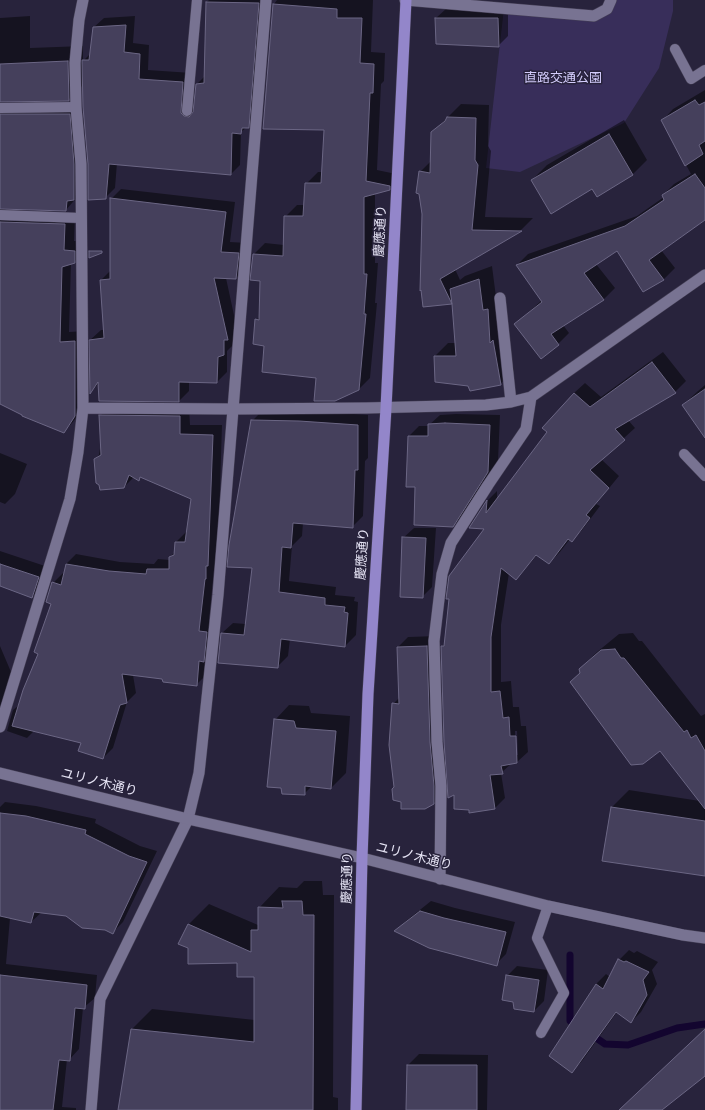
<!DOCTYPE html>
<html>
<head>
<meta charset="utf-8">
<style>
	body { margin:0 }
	canvas { display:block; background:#28233c }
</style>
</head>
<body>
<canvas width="705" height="1110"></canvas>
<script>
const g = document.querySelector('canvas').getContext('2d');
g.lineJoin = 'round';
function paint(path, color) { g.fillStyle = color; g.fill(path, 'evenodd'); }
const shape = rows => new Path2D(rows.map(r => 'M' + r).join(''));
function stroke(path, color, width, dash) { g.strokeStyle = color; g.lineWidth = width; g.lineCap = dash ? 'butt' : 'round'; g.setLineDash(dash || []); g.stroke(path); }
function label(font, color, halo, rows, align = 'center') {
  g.font = font + ' "Roboto Condensed","Noto Sans JP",sans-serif'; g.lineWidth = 3; g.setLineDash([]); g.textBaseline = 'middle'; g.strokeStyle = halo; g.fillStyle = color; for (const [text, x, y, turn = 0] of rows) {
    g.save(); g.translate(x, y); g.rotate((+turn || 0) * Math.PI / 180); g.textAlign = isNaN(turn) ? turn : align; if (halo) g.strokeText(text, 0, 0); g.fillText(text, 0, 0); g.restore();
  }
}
paint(shape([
	[611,0,673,0,673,11,659,68,624,123,520,172,486,168,504,8,594,16]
]), '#382e5a');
paint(shape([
	[209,0,267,0,258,118,241,132,240,165,231,174,117,163,115,188,105,198,89,164,83,85,68,100,0,101,0,18,30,16,30,48,83,46,83,61,90,54,94,27,104,18,135,16,133,43,149,45,148,70,192,73,190,104,195,107,197,84,205,76,207,2],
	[277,0,373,0,371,52,385,53,384,81,381,84,377,170,401,175,401,178,389,189,375,193,375,263,378,263,375,303,377,303,370,378,359,389,317,377,265,345,256,320,261,316,261,280,253,255,265,243,284,245,285,217,297,205,305,205,306,184,318,172,322,172,325,129,264,128,274,4],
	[447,8,508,9,508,36,498,46,436,18],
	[705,90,705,219,661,250,675,268,664,279,644,290,618,250,596,264,615,288,604,299,563,325,569,333,558,344,516,324,542,300,517,265,528,254,637,216,664,197,663,195,674,184,691,174,662,121,673,109],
	[79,104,84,189,66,210,5,208,6,210,75,214,74,241,84,241,84,252,74,262,71,263,69,332,85,331,85,405,73,422,63,432,0,403,0,111],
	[461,104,489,105,488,146,491,151,485,217,533,218,521,230,455,269,460,280,465,276,492,266,496,297,507,328,514,371,500,384,435,356,448,343,456,343,452,303,424,306,423,214,420,172,432,160,432,133],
	[624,120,647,160,632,175,593,188,532,180,547,165],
	[121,189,235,202,230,242,248,243,246,268,236,278,226,278,237,329,234,344,227,351,227,372,217,382,189,381,189,391,179,401,99,383,91,392,90,340,101,330,105,330,101,280,111,270,111,199],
	[663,352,686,381,675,392,628,420,635,428,601,459,619,476,596,504,600,506,582,530,572,541,570,539,560,552,549,563,537,555,516,579,509,573,501,625,501,682,511,681,513,707,519,707,521,726,526,726,528,752,517,762,512,763,501,773,505,798,495,808,442,646,446,643,486,528,471,527,488,500,497,491,497,501,548,432,574,393,585,383,601,397],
	[515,731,517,731,518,755,516,755],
	[705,385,705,412,683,405,698,391],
	[110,406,189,406,190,425,222,425,218,555,215,558,216,568,214,569,209,621,216,622,206,675,196,685,163,678,133,675,136,693,127,702,113,748,103,758,82,742,35,730,27,738,7,731,13,710,18,706,39,654,52,604,53,583,63,573,65,573,66,564,76,554,120,562,154,564,158,559,170,560,170,557,175,552,176,542,186,532,187,532,192,499,142,476,138,480,134,477,124,487,95,459,99,455,101,441,100,416],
	[263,410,311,411,368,415,368,458,365,461,363,516,352,527,303,523,302,536,292,546,289,581,336,587,335,595,355,597,354,601,358,602,356,635,345,646,290,639,288,656,277,667,222,633,233,623,246,624,253,567,252,421],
	[456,414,500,415,498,461,463,516,453,526,416,486,409,436,419,426,429,426,429,425,440,415],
	[0,453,27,464,15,494,5,504,0,502],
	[414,528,436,528,432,587,422,597,403,538],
	[0,551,48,567,42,587,32,597,0,585],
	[633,633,639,641,642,641,701,716,705,714,705,875,612,807,629,790,700,801,660,750,581,673,580,669,597,652,619,634],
	[437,636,443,793,433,804,402,801,395,787,393,704,400,697,398,647,408,637],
	[0,646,14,679,0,719],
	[289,705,309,706,311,713,350,716,346,773,331,788,312,786,304,794,275,720],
	[5,802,36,806,96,819,95,823,140,846,157,851,123,922,112,933,66,915,42,912,31,922,10,918,6,964,97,975,95,998,83,1008,79,1049,69,1060,67,1059,62,1107,76,1108,76,1110,6,1110,0,1056,0,807],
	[304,881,322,881,323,895,334,895,333,1097,338,1098,338,1110,119,1110,132,1029,152,1009,255,1020,255,976,238,962,189,947,179,943,189,924,209,904,258,925,259,924,259,908,279,887,297,888],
	[431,901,455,908,515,922,506,954,496,964,396,931,406,921],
	[629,950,634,953,637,951,658,962,652,970,657,984,641,1012,631,1022,617,1012,582,1061,572,1071,550,1056,596,984,606,974,610,977,619,960],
	[517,966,548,970,544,1001,534,1011,507,976],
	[419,1054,488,1055,487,1110,407,1110,408,1065]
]), '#0007');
stroke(shape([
	[570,955,570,1021,579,1026],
	[589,1033,605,1044,628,1045,677,1028,705,1024]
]), '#13052f', 7);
const building = shape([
	[206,2,259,3,249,128,242,128,241,134,232,133,231,175,109,164,106,199,88,200,88,164,83,107,82,63,82,60,89,60,93,27,126,25,124,52,140,54,139,79,183,82,181,113,184,116,189,117,193,112,196,84,204,83,206,2],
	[273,4,337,9,337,18,362,18,360,63,374,64,373,93,370,93,366,181,390,186,390,190,364,197,364,274,367,274,364,314,366,314,359,390,335,401,314,401,316,378,262,372,264,346,253,344,255,319,259,320,260,281,250,280,253,254,283,256,284,216,303,216,305,183,321,183,324,130,263,129,273,4],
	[435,18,498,18,499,47,436,44,435,18],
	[68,61,69,101,0,102,0,64,68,61],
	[695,100,699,105,705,102,705,141,699,145,703,154,685,166,661,120,695,100],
	[0,114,70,114,74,164,74,200,67,201,66,211,0,209,0,114],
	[447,117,476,118,475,160,478,165,472,230,522,231,440,279,452,304,450,289,479,279,483,310,488,309,490,343,493,340,501,385,470,391,468,386,435,382,434,356,456,356,452,304,423,307,421,290,420,291,422,214,419,194,416,193,419,171,430,173,431,132,445,121,447,117],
	[609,134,633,175,597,197,592,189,551,214,531,180,609,134],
	[695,174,705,188,705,220,649,260,664,280,643,292,617,251,584,273,604,300,551,334,559,345,541,359,514,324,542,302,516,265,625,226,664,200,662,195,695,174],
	[110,198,226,212,221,252,239,253,236,279,214,278,228,340,224,340,224,355,218,357,217,383,179,382,179,402,99,401,98,382,90,394,89,340,104,338,100,280,110,279,110,198],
	[0,222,65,224,64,250,75,251,75,263,62,267,60,342,75,341,75,416,64,433,22,416,22,415,0,404,0,222],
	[89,251,102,251,102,253,89,258,89,251],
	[652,362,676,393,615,429,625,440,590,470,609,488,586,515,590,518,572,542,568,539,549,564,536,555,516,580,501,568,491,637,491,692,500,691,503,718,509,717,510,736,516,736,517,763,501,766,503,774,490,775,495,809,469,813,469,810,454,809,454,795,448,798,444,742,441,646,444,646,449,599,446,599,449,576,484,529,469,528,487,500,486,513,547,432,542,428,574,393,590,407,652,362],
	[705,389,705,438,682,405,705,389],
	[99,415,180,416,180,434,213,435,208,566,206,566,206,579,205,579,199,631,207,632,204,662,199,661,197,686,163,682,162,679,122,674,127,703,120,705,103,759,78,751,81,743,12,726,23,690,38,654,34,652,51,604,46,602,52,582,61,585,66,564,109,571,146,574,147,569,169,569,169,557,174,555,175,542,185,542,191,499,140,477,139,481,129,475,124,488,100,490,99,485,96,483,94,459,101,455,99,415],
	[251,420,299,421,358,425,358,470,355,470,353,528,293,523,291,548,282,547,279,592,325,598,325,605,345,607,344,612,348,613,345,647,281,639,278,668,218,663,221,633,244,635,252,568,227,567,229,545,251,420],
	[445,423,490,425,488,472,453,527,414,525,415,487,406,487,408,436,428,436,428,424,445,423],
	[402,537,426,538,423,598,400,597,402,537],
	[0,564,39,577,32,598,0,586,0,564],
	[427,646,430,742,434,786,434,804,425,809,401,809,401,802,393,800,392,789,394,787,389,745,392,703,399,704,397,647,427,646],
	[615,649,621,658,624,658,684,732,687,730,691,738,696,735,705,751,705,809,660,751,643,764,631,765,570,682,580,673,579,669,601,650,615,649],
	[274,719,294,721,296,728,336,731,331,789,305,786,305,795,282,794,281,788,267,787,274,719],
	[611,807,705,821,705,876,602,861,611,807],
	[0,813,26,816,86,830,85,834,129,856,147,862,113,934,105,930,82,928,66,916,34,912,31,923,0,916,0,813],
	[282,901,302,901,303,915,314,915,313,1110,118,1110,131,1029,254,1042,254,977,237,977,237,963,188,964,188,948,178,944,188,924,251,952,251,930,258,930,258,907,283,908,282,901],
	[420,911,444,918,506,932,497,966,429,948,394,931,420,911],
	[618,959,624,962,626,961,649,972,643,980,647,995,631,1023,616,1012,572,1073,549,1056,596,984,603,989,618,959],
	[0,975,87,985,85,1009,75,1008,70,1061,59,1060,53,1110,0,1110,0,975],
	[506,975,539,980,534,1012,514,1009,513,1002,502,1000,506,975],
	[705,1029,705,1076,662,1110,619,1110,705,1029],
	[407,1065,477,1065,477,1110,406,1110,407,1065]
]);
paint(building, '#45405c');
stroke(building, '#6b6684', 1);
const service = shape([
	[675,49,691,79,705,70],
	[0,108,76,107],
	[187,111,197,0],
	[0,215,81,218],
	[684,454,705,476],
	[541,1033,564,993,537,938,548,906]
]);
const minor = shape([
	[83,0,79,20,75,63,76,107,81,164,83,408,234,409,366,408,486,405,511,402,531,397,705,275],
	[405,0,594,16,607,9,611,0],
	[500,298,511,402],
	[0,727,70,499,78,452,83,408],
	[440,879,441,786,437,742,434,641,442,574,451,543,488,485,526,429,531,397],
	[91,1110,100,999,188,819,199,773,218,595,266,0]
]);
const tertiary = shape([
	[0,773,188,819,362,858,548,906,683,935,705,938]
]);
const primary = shape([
	[356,1110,362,858,368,694,386,408,406,0]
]);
stroke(service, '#443f55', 11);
stroke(minor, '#443f55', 12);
stroke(tertiary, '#443f55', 12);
stroke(primary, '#443f55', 12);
stroke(service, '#787392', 10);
stroke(minor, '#787392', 11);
stroke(tertiary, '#787392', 11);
stroke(primary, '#9386ca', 11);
label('13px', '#d3ccfb', '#28233c', [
	["直路交通公園",563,79]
]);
label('13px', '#e6e4f5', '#28233c', [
	["慶應通り",381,231,-87],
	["慶應通り",363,554,-86],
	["ユリノ木通り",99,783,14],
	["ユリノ木通り",414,857,14],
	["慶應通り",348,878,-89]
]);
</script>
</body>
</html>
